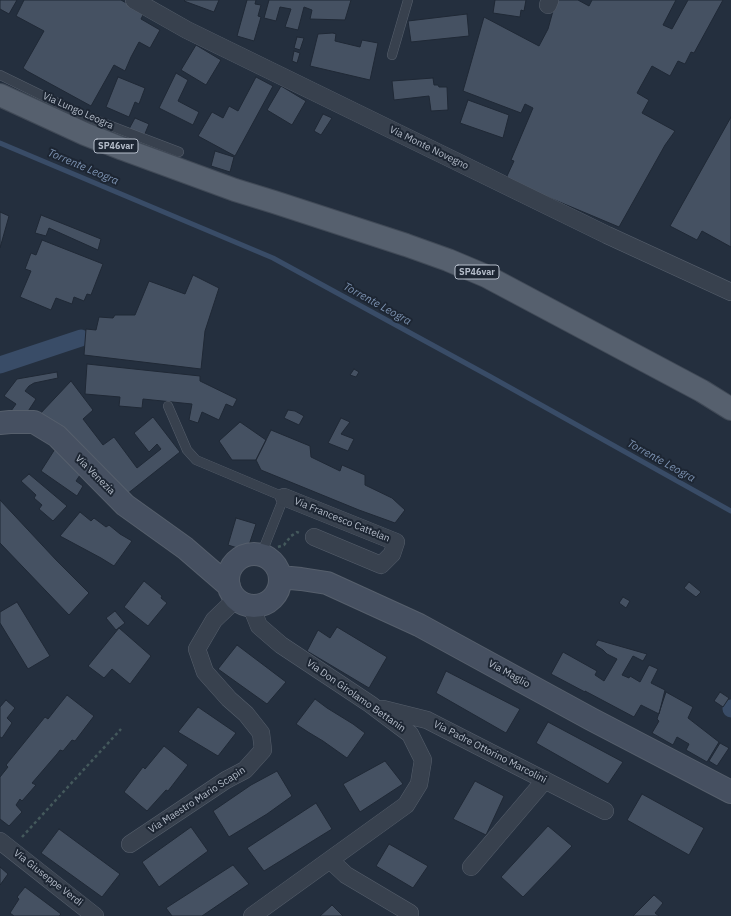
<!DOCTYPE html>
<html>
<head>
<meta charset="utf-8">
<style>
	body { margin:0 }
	canvas { display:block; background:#242f3e }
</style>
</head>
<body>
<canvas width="731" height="916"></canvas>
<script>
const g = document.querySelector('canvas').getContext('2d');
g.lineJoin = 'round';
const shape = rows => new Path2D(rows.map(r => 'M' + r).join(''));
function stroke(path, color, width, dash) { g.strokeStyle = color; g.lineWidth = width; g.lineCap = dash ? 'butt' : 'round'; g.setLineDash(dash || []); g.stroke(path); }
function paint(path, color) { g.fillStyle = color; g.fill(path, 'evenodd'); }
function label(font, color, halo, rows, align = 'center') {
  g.font = font + ' "IBM Plex Sans",sans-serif'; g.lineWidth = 4; g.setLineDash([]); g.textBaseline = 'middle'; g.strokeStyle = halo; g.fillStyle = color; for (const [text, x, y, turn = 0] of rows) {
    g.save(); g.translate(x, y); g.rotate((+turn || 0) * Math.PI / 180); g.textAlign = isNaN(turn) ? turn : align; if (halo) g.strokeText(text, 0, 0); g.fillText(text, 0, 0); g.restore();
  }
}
stroke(shape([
	[0,143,273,258,491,377,731,511]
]), '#394c67', 5);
stroke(shape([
	[0,365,81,338],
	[731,708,731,709]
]), '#394c67', 17);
const building = shape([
	[0,0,17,0,9,14,0,9,0,0],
	[24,0,121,0,144,13,141,19,160,30,150,48,139,42,131,57,125,71,114,65,91,106,27,71,23,68,44,31,16,16,24,0],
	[185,0,219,0,214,12,184,1,185,0],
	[247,0,256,0,255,4,261,5,258,16,261,17,254,41,237,36,247,0],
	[269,0,351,0,345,20,310,19,312,10,304,7,298,30,285,27,291,9,280,7,276,21,264,18,269,0],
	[495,0,526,0,524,11,521,10,520,17,493,13,495,0],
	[556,0,578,0,589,6,592,0,676,0,663,25,672,29,688,0,723,0,694,53,691,52,685,64,678,61,670,76,652,66,637,93,649,100,642,113,675,131,665,145,619,227,512,182,507,176,514,161,511,160,533,108,525,104,521,113,463,91,484,17,539,46,548,29,556,0],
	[467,14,469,36,411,42,408,21,467,14],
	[333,33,336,34,335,41,360,47,362,40,378,43,370,80,310,66,318,34,333,33],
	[297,37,304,38,300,50,294,48,297,37],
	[196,45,221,60,206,85,181,70,196,45],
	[294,51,300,53,297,63,292,61,294,51],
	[176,73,188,80,178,101,199,112,193,125,159,108,176,73],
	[118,77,145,88,139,104,135,102,129,117,106,107,118,77],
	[256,77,273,86,235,156,198,136,212,112,223,118,229,106,238,111,256,77],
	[433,78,434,85,438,85,439,87,447,87,448,110,431,111,429,96,394,100,392,81,433,78],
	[281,86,306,101,292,125,267,110,281,86],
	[468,100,509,115,503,138,460,123,468,100],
	[323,114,332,118,321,135,314,131,323,114],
	[731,117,731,247,702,231,697,240,670,226,731,117],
	[135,118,149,124,144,136,129,129,135,118],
	[215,151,234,157,230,172,211,166,215,151],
	[0,212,9,216,0,248,0,212],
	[41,215,101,239,98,250,49,228,46,236,35,233,41,215],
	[42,240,103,264,91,295,87,294,84,301,74,297,72,304,56,298,51,310,20,297,31,271,25,269,31,253,36,255,42,240],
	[193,275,219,288,205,331,201,369,84,355,86,329,96,330,99,317,113,318,115,315,135,315,149,281,185,294,193,275],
	[87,364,200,376,200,381,237,399,233,407,226,404,219,420,202,412,198,423,189,420,192,404,143,399,142,408,119,406,120,397,85,394,87,364],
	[354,369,359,372,356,377,350,375,354,369],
	[57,372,58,378,34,383,29,386,25,391,36,399,23,419,11,411,16,404,4,396,17,379,57,372],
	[71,381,93,410,83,419,103,445,114,437,137,468,161,449,157,444,149,452,134,433,153,417,180,452,122,498,39,415,71,381],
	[288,410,295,411,304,416,299,425,284,418,288,410],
	[341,418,350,422,341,434,354,439,348,451,328,443,341,418],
	[240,422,266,440,256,460,232,460,219,441,240,422],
	[271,430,310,446,311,457,340,471,342,465,365,475,365,485,392,498,405,510,395,523,359,510,261,470,256,460,271,430],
	[55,449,84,469,76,481,83,486,77,496,41,471,55,449],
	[29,474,67,506,53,521,39,509,42,505,34,498,36,495,21,481,29,474],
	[0,500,57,561,89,593,69,615,0,543,0,500],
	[80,512,91,521,94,518,106,527,109,525,120,534,132,541,114,566,101,558,60,536,80,512],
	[236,518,256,524,247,551,228,545,236,518],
	[144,581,162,596,161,598,167,603,148,626,124,607,144,581],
	[689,582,701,592,696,597,684,588,689,582],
	[623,597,630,601,626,608,619,603,623,597],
	[17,602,50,656,28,669,0,623,0,612,17,602],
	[115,611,125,623,116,630,106,618,115,611],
	[337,627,387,657,369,688,307,651,318,630,330,638,337,627],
	[119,628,151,656,130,684,112,669,104,678,88,666,119,628],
	[598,640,647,654,643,661,633,656,622,675,629,678,630,676,640,682,649,665,658,669,651,683,665,690,659,714,641,705,634,717,585,691,585,692,551,674,563,652,597,671,595,675,604,681,617,659,607,654,603,650,595,645,598,640],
	[237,645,286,682,267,704,218,669,237,645],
	[446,671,520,709,506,733,436,693,446,671],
	[666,692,693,707,688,718,719,742,707,762,686,750,689,744,677,737,673,745,652,733,659,721,657,719,666,692],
	[720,692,729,698,723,707,714,701,720,692],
	[67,695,94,716,75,741,72,740,63,751,60,750,57,754,32,783,36,785,22,801,20,799,16,805,22,812,9,826,0,819,0,777,8,767,6,765,45,717,48,719,67,695],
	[315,699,327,708,353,724,365,733,347,758,323,741,308,732,296,724,315,699],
	[6,700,15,708,7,718,12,723,2,738,0,737,0,707,6,700],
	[198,707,236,733,218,756,178,732,198,707],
	[548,722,623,762,608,784,536,743,548,722],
	[720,743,729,748,717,766,709,761,720,743],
	[164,746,188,765,168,791,166,790,147,811,124,792,143,767,145,769,164,746],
	[385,761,403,784,360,812,343,784,385,761],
	[277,771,292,796,267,814,229,837,213,811,251,785,277,771],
	[475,781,504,796,486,835,453,819,475,781],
	[642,794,704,828,689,855,627,820,642,794],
	[316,803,332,829,264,871,247,848,316,803],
	[548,826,572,846,523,897,501,877,548,826],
	[191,827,208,851,159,887,142,862,191,827],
	[59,829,120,874,102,897,41,853,59,829],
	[389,844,428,866,413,888,376,866,389,844],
	[233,865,249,884,202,916,172,916,166,908,233,865],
	[0,867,8,874,0,885,0,867],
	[25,887,61,914,59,916,14,916,10,913,19,899,17,897,25,887],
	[654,895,663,903,655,913,659,916,633,916,654,895],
	[332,905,343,916,320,916,332,905]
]);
paint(building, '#455162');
stroke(building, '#1f2835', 1);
const lane = shape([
	[392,55,408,0],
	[0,75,82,115,179,152],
	[168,406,187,450,196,460,284,497,261,555]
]);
const street = shape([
	[134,0,187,30,607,235,731,292],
	[548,5,550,0],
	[284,497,396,542,392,554,381,565,314,537],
	[251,606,259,626,281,645,370,704,410,734,423,760,419,784,406,805,252,916],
	[383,709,427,720,605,811],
	[0,841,95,916],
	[130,844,226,780,245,770,263,750,261,733,246,714,229,699,205,672,197,649,214,620,236,599],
	[330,860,346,875,410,913],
	[471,867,545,780]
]);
const secondary = shape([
	[0,423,10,422,34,422,57,436,125,505,185,548,229,586],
	'228 580a26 26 0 1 1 52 0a26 26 0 1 1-52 0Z',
	[280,577,301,579,327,583,419,625,591,719,731,792]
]);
const primary = shape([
	[0,95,85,134,123,149,235,190,274,202,406,245,448,260,486,276,702,391,731,409]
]);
stroke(lane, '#565f6c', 10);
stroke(street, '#565f6c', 18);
stroke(secondary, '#565f6c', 24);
stroke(primary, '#414a57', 24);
stroke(shape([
	[278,547,284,545,291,536,297,532,299,533],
	[22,837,121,729]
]), '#44595c', 2.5, [3, 3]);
stroke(lane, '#38414e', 9);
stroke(street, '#38414e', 17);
stroke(secondary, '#465061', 22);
stroke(primary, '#56606e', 22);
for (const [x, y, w] of [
	[116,146,44],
	[477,272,44]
]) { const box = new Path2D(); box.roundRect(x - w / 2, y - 7, w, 14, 3); g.fillStyle = '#1d2633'; g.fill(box); stroke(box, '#b4bcc9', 1); }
label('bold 9px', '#b4bcc9', null, [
	["SP46var",116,146],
	["SP46var",477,272]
]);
label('10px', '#b4bcc9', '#1d2633', [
	["Via Lungo Leogra",78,111,24],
	["Via Monte Novegno",429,148,26],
	["Via Venezia",95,475,45],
	["Via Francesco Cattelan",342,520,22],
	["Via Maglio",509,674,29],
	["Via Don Girolamo Bettanin",356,696,35],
	["Via Padre Ottorino Marcolini",490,752,27],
	["Via Maestro Mario Scapin",197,800,-33],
	["Via Giuseppe Verdi",48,878,38]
]);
label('italic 11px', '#7c92b1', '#1d2633', [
	["Torrente Leogra",83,167,23],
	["Torrente Leogra",377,304,29],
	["Torrente Leogra",661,461,29]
]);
</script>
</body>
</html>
